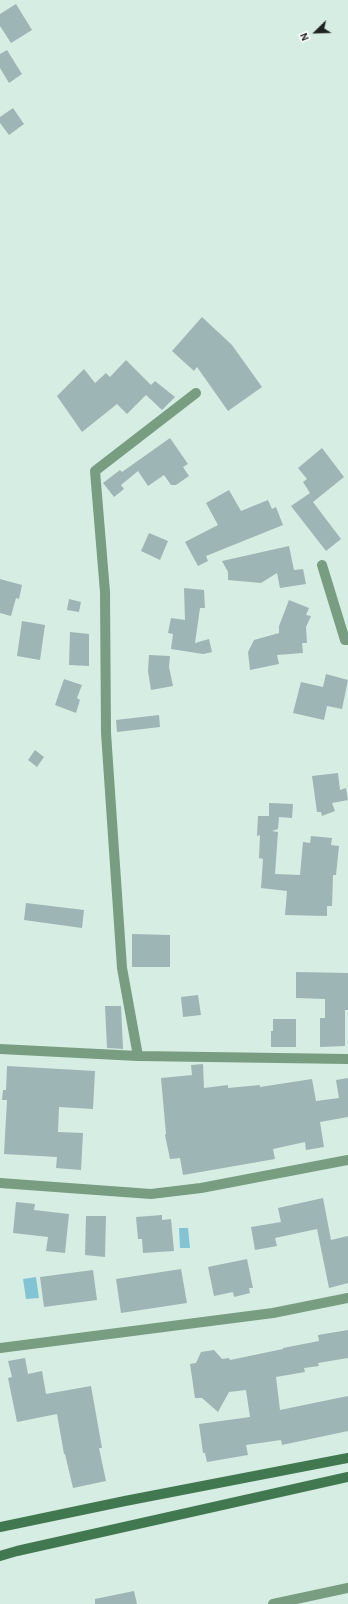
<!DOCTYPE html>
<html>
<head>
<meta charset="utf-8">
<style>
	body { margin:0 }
	#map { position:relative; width:348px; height:1604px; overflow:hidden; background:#d6ede4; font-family:"Alegreya Sans",sans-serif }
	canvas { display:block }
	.north { position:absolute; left:296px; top:12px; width:40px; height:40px; -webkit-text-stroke:3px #fff; paint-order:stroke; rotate:247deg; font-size:11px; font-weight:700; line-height:16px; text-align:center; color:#1c2421 }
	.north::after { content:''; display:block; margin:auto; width:14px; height:18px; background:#1c2421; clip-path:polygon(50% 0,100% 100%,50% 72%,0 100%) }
</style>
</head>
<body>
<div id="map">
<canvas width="348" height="1604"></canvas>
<div class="north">N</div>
</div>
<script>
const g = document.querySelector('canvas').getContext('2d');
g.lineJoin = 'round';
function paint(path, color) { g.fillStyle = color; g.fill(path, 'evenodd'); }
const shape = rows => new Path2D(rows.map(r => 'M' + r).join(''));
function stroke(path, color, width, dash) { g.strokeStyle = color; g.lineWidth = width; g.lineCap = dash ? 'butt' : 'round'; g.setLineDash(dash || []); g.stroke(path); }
paint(shape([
	[179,1228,188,1228,190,1248,180,1248],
	[36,1277,39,1298,26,1299,23,1279]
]), '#83c4d4');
paint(shape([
	[16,4,32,30,11,43,0,26,0,14],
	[7,50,22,74,9,83,0,68,0,54],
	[13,108,24,124,9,135,0,123,0,117],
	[202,317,232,345,262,387,228,411,197,367,194,371,172,351],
	[126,360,151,385,155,381,175,397,162,410,146,395,127,414,117,404,82,432,57,396,84,369,95,383,106,373,110,377],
	[170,438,188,464,183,467,189,476,176,485,171,485,164,475,148,486,138,471,121,485,124,489,114,497,103,483,120,470,122,472],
	[322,448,344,477,313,502,341,539,326,551,291,506,310,493,303,482,307,479,298,468],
	[229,490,241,511,268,500,272,509,276,507,283,525,206,556,208,561,198,566,185,542,218,525,206,503],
	[149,533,168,541,160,560,141,551],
	[289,546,294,570,303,569,306,584,280,588,277,573,261,583,228,580,228,572,222,561],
	[0,579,22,585,19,599,16,598,11,616,0,613],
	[184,588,204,590,205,608,200,608,195,643,209,639,212,652,203,654,171,649,173,634,168,633,171,618,185,620],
	[69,599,81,602,79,612,67,610],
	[289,600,309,608,306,615,311,616,306,627,307,643,302,643,303,653,277,655,279,664,250,670,248,652,254,640,279,633,279,626],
	[22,621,45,625,40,660,17,656],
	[70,632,89,634,89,666,69,665],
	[149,655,170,656,169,667,173,686,151,690,148,671],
	[326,674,348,680,342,709,327,706,324,720,293,713,301,682,323,687],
	[64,679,82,685,77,698,80,700,76,713,55,705],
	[159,715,160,727,117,732,116,720],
	[35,750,44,757,37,767,28,760],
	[338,773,340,790,346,788,348,800,332,803,335,811,322,816,321,812,317,812,312,776],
	[269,803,293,804,292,818,279,817,278,829,272,831,278,832,275,874,300,875,303,842,310,843,311,836,332,838,331,845,339,846,336,875,333,875,332,906,327,906,327,916,285,915,287,891,261,888,263,859,259,858,260,835,257,836,258,816,269,816],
	[26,903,84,910,82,928,24,920],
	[132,934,170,935,170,967,132,967],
	[296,972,348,973,348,1010,345,1010,345,1046,320,1047,320,1018,325,1018,325,999,296,998],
	[198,995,201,1015,183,1017,181,997],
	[105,1006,121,1006,123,1049,107,1048],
	[273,1019,296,1019,296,1047,271,1047,271,1031,273,1031],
	[203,1064,204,1088,228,1085,228,1088,260,1085,260,1087,312,1079,316,1101,339,1098,336,1080,348,1078,348,1117,320,1122,324,1147,306,1150,305,1142,273,1149,275,1159,183,1175,180,1158,170,1159,165,1135,166,1134,161,1078,192,1075,191,1065],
	[7,1066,95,1071,93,1109,59,1107,58,1132,83,1133,81,1170,56,1168,57,1157,4,1154,7,1100,2,1100,3,1090,6,1090],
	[323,1198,331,1240,348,1236,348,1283,329,1288,317,1229,275,1238,277,1246,255,1250,251,1227,281,1222,278,1208],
	[16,1202,35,1204,34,1210,69,1214,65,1253,46,1251,48,1237,13,1233],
	[162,1215,162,1220,171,1219,174,1251,143,1253,142,1239,138,1239,136,1217],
	[86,1216,106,1216,105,1257,85,1255],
	[247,1259,253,1288,249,1288,250,1293,234,1297,233,1292,214,1296,208,1267],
	[181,1269,187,1303,121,1313,116,1279],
	[93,1270,97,1300,44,1307,40,1277],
	[348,1330,348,1358,318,1363,319,1366,304,1368,305,1372,276,1377,280,1410,348,1396,348,1431,282,1445,281,1440,246,1445,248,1455,207,1462,205,1453,203,1453,199,1424,250,1417,246,1390,229,1392,218,1412,202,1398,195,1398,190,1364,196,1363,201,1352,214,1350,222,1359,229,1358,230,1360,283,1349,283,1348,319,1341,318,1335],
	[25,1358,28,1374,42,1371,46,1394,91,1386,102,1448,99,1448,106,1481,73,1488,65,1454,64,1454,57,1414,17,1422,8,1378,12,1377,8,1361],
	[134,1591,137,1604,95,1604,95,1599]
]), '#9db5b4');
stroke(shape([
	[322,565,345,640,348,640],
	[0,1049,138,1056,348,1059],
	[138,1056,122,968,106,733,105,592,95,471,196,393],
	[0,1183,151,1194,201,1188,348,1160],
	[0,1348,273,1313,348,1298],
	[273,1604,348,1588]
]), '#799d80', 10);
stroke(shape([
	[0,1527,125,1501,348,1458],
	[0,1556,17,1551,348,1477]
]), '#42784f', 10);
</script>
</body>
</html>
